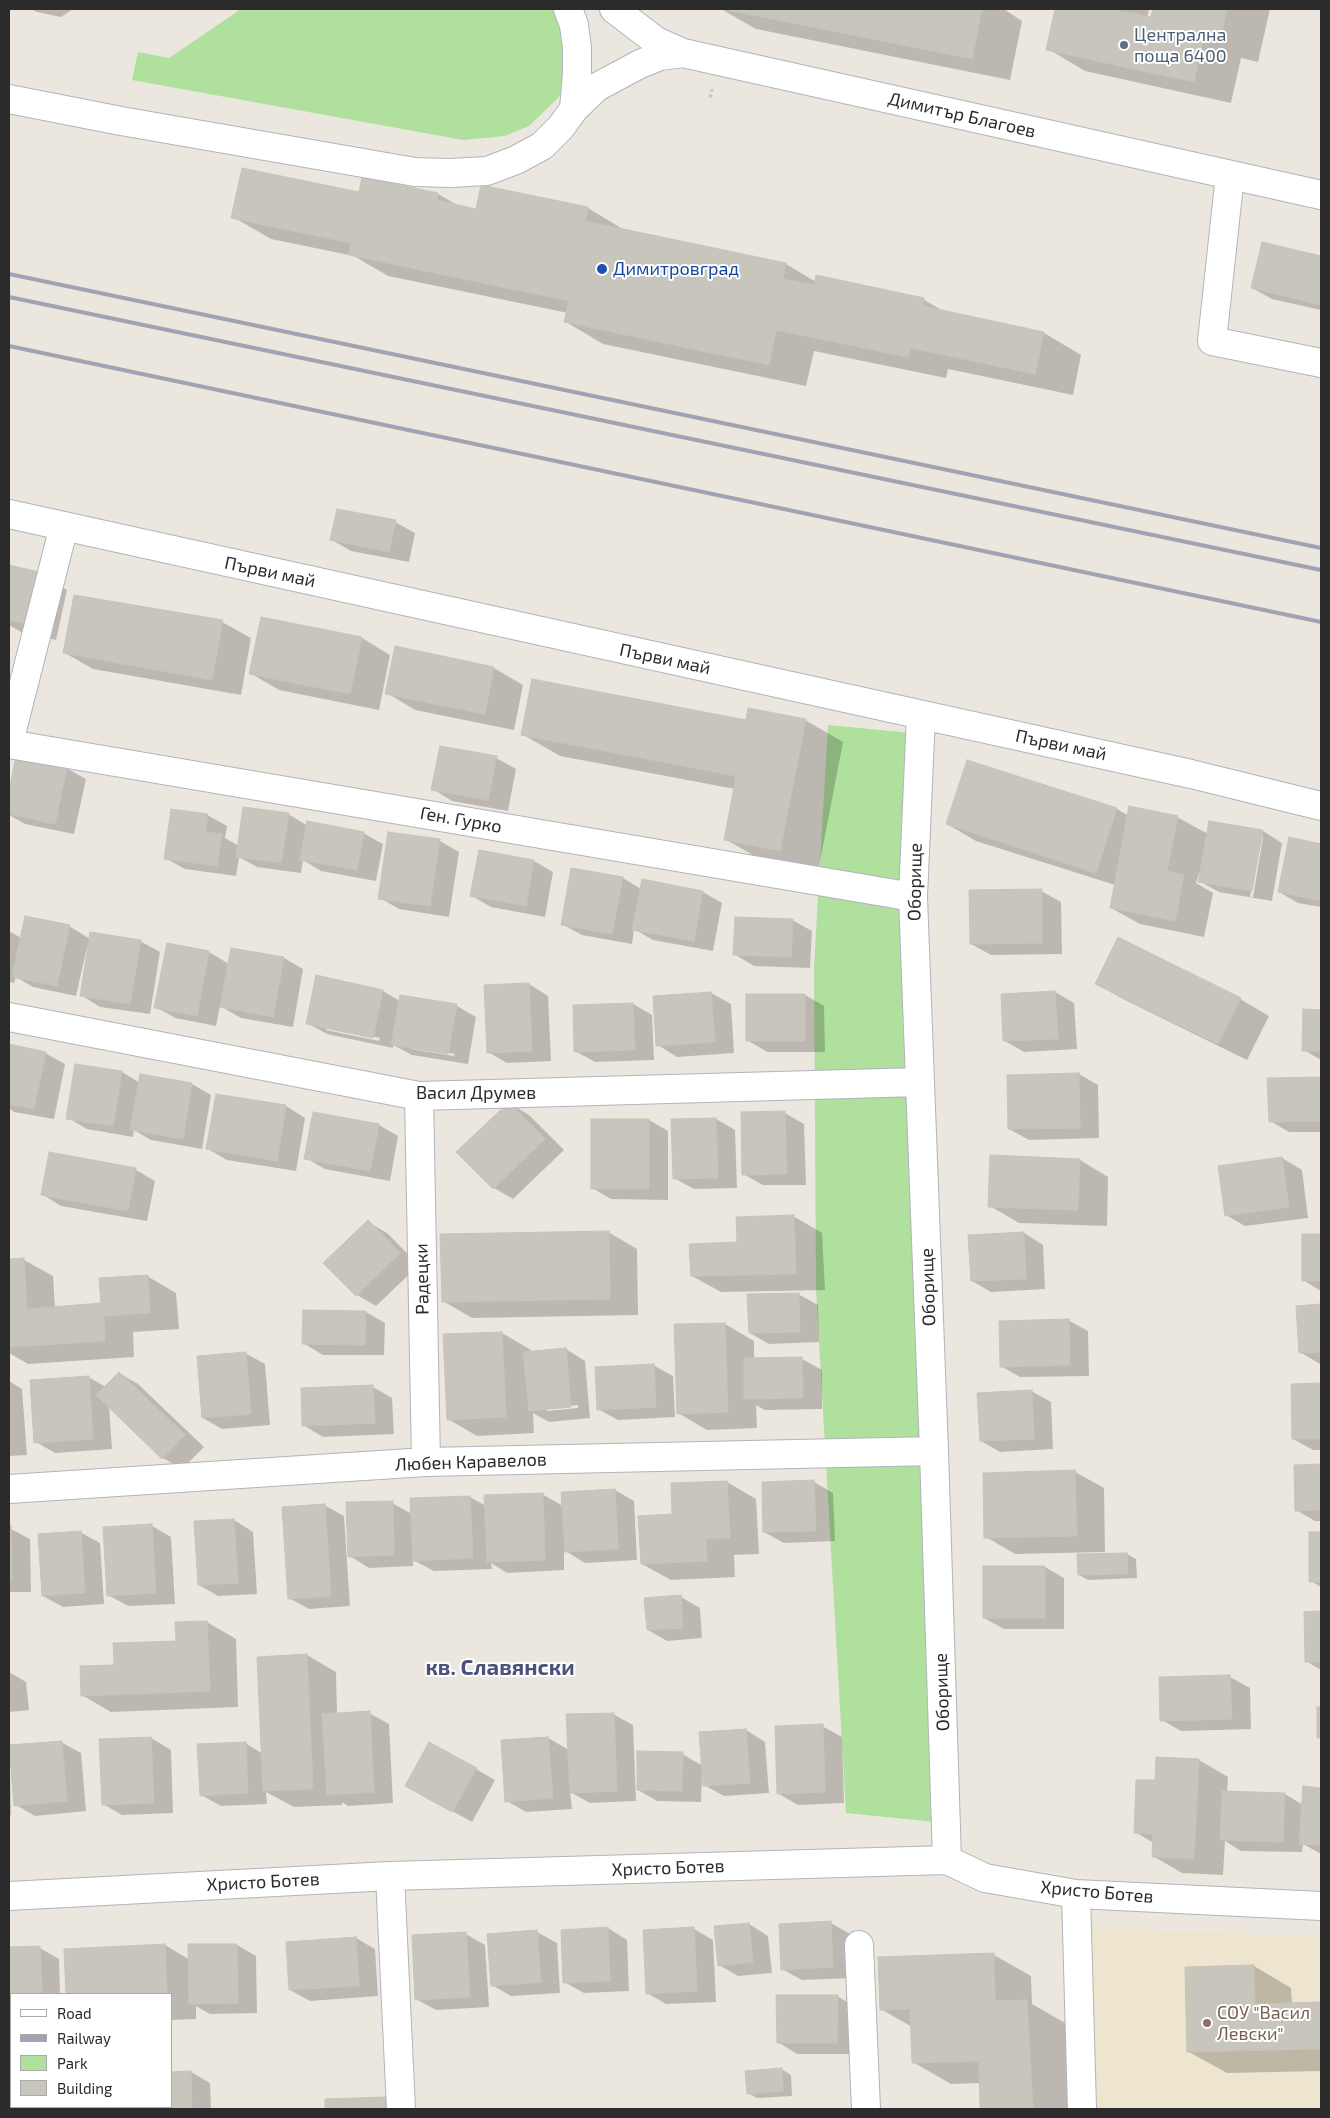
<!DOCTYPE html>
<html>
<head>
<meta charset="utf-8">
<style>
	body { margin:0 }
	#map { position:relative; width:1330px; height:2118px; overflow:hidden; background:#ece7de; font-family:"Exo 2",sans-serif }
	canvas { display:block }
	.frame { position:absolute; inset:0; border:10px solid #2b2b2b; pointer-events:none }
	.legend { position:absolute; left:10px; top:1993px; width:162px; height:115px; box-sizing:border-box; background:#fff; border:1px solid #aaa; margin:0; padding:6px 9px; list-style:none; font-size:15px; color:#2b2b2b }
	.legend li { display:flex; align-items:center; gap:10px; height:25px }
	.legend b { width:25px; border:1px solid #aaa }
</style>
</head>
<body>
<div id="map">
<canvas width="1330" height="2118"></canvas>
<div class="frame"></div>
<ul class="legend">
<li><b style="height:6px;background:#fff"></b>Road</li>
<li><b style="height:6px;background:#a1a2b4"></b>Railway</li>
<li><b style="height:14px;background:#afe09d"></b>Park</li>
<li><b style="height:14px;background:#c8c5bc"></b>Building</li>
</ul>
</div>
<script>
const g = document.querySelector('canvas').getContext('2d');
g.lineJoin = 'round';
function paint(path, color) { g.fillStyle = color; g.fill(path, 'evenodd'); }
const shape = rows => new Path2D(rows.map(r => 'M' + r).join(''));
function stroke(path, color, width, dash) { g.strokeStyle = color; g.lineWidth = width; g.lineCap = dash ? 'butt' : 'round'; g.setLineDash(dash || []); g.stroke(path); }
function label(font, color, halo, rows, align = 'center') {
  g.font = font + ' "Exo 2",sans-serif'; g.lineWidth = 4; g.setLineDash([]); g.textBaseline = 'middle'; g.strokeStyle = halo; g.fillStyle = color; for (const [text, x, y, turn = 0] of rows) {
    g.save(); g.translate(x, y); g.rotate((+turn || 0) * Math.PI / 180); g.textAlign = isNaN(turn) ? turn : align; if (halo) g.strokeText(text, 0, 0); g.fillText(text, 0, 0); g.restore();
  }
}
paint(shape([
	[1089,1928,1321,1937,1321,2109,1097,2109]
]), '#ede5ce');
paint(shape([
	[241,9,558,9,568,72,559,97,529,126,505,136,463,140,132,80,138,52,169,58],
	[828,725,922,734,945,1823,846,1813,816,1289,814,966]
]), '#afe09d');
paint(shape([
	[31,9,73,9,61,17,37,12],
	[721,9,1004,9,1022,21,1010,80,756,29],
	[1052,9,1149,9,1147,18,1152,19,1154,9,1270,9,1258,62,1241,58,1231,103,1085,71,1048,49,1056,11],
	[363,179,438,194,459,206,477,210,482,187,588,208,626,231,786,264,816,282,817,277,924,300,947,313,1044,333,1081,355,1073,395,948,369,946,378,814,351,806,386,603,344,566,322,568,313,388,276,354,256,271,239,233,217,360,194],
	[1263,244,1321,258,1321,310,1272,299,1252,288],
	[395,522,415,533,409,562,351,551,332,540],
	[9,566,39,573,67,590,56,640,21,632,9,625],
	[222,622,251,638,241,695,93,669,65,653],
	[362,638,390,655,379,710,279,690,250,673],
	[494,668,523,685,514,730,415,710,387,693],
	[805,720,843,742,818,872,763,861,725,839,735,789,560,756,522,734,747,721],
	[17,758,66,768,86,779,74,834,25,824,9,815,9,797],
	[496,758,516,769,508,811,452,801,433,789],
	[967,762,1117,809,1129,816,1177,817,1208,834,1263,831,1282,843,1272,901,1219,892,1199,881,1201,873,1199,873,1196,883,1213,893,1204,937,1140,924,1111,908,1115,885,976,841,947,824],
	[1261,837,1263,837,1253,897,1250,897],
	[288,814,308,826,363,833,383,844,376,881,321,871,303,860,301,873,257,867,239,857,236,876,185,869,165,858,207,815,227,826,225,838,239,846],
	[1290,839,1321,845,1321,907,1298,903,1279,892],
	[440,841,459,852,449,917,399,909,380,898],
	[480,851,534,861,553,872,545,917,491,907,472,896],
	[623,878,641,889,703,892,722,903,713,951,653,940,634,929,632,944,582,935,562,924],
	[1041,891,1061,902,1062,954,991,955,971,944],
	[792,920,812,931,810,968,754,966,734,954],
	[69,926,90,939,140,941,160,952,150,1014,100,1007,81,995,89,948,87,947,76,996,33,987,16,977,14,983,9,982,9,931,21,938],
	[209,952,229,964,284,958,303,969,293,1027,241,1018,220,1006,216,1026,175,1018,156,1007],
	[529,984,548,996,551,1061,507,1063,488,1052],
	[1096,984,1240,999,1269,1016,1247,1060,1125,1000],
	[383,991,400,1001,457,1006,476,1017,468,1064,412,1055,393,1045,393,1048,327,1034,307,1023],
	[326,1027,380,1038,379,1041,326,1030],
	[411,1047,455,1054,454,1056,411,1049],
	[1055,992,1074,1003,1077,1049,1024,1052,1005,1041],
	[711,993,731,1004,734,1053,677,1057,658,1045,654,997],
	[805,995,824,1006,825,1052,767,1052,747,1040],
	[633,1004,652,1015,654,1060,595,1062,575,1051,574,1006],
	[1304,1011,1321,1011,1321,1060,1304,1050],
	[9,1045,45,1053,65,1064,54,1119,14,1112,9,1108],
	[122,1072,140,1083,141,1075,192,1084,211,1095,202,1149,151,1140,134,1130,133,1137,87,1129,68,1118],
	[1079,1074,1098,1085,1099,1138,1029,1140,1009,1129],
	[1321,1078,1321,1132,1289,1132,1270,1121,1269,1079],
	[509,1103,529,1115,564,1150,513,1199,494,1188,458,1152],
	[286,1106,305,1118,296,1171,227,1160,208,1149],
	[785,1113,804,1124,806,1185,763,1185,743,1174],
	[716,1119,735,1130,737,1188,694,1189,674,1178],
	[649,1120,668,1131,668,1200,611,1199,592,1188],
	[379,1125,398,1136,390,1181,325,1169,306,1158],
	[1282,1158,1302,1170,1308,1218,1245,1226,1226,1215,1219,1167],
	[1080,1160,1108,1177,1107,1226,1019,1223,990,1206],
	[136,1170,155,1181,147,1221,61,1206,42,1194],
	[793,1216,822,1233,825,1290,721,1292,692,1276,738,1243],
	[368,1222,387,1233,419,1265,376,1306,357,1295],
	[608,1232,637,1249,638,1315,472,1318,443,1301],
	[1024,1233,1043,1245,1045,1289,991,1292,972,1281],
	[1303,1235,1321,1235,1321,1291,1303,1280],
	[24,1260,53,1276,55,1308,102,1305,147,1276,176,1293,179,1329,133,1332,134,1357,28,1364,9,1353,9,1261],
	[798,1294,818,1305,819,1342,769,1344,750,1333],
	[1321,1306,1321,1364,1320,1364,1300,1352,1297,1307],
	[366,1312,385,1323,384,1355,323,1355,303,1343],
	[1068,1320,1088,1331,1089,1376,1020,1377,1001,1366],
	[725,1324,754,1341,754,1359,802,1359,822,1370,822,1409,765,1410,756,1405,757,1428,707,1430,678,1413],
	[502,1333,531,1350,531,1352,566,1349,585,1361,590,1418,549,1422,533,1413,534,1433,477,1436,448,1419],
	[578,1405,578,1408,547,1411,547,1408],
	[245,1353,265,1364,270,1425,222,1429,203,1418],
	[653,1365,673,1376,675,1417,618,1420,598,1409],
	[119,1373,138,1384,204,1447,182,1469,163,1458,109,1406,112,1449,55,1453,36,1442,88,1377,106,1387],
	[9,1381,22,1389,27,1455,9,1456],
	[1293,1385,1321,1385,1321,1450,1313,1450,1293,1439],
	[373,1387,392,1398,394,1434,323,1437,303,1425],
	[1031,1391,1051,1402,1053,1449,1000,1452,981,1441],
	[1321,1465,1321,1521,1315,1521,1296,1510,1295,1466],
	[1075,1472,1104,1488,1105,1552,1015,1554,986,1537,984,1474],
	[727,1482,756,1499,759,1554,734,1555,735,1577,671,1580,642,1564,674,1515],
	[814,1482,833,1493,835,1541,784,1543,764,1532],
	[615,1490,634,1501,637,1560,585,1563,564,1550,564,1570,507,1573,491,1563,492,1569,434,1571,413,1560,413,1566,369,1568,350,1556,392,1503,412,1514,470,1497,486,1506,542,1494,563,1506],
	[324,1505,344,1516,350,1606,309,1609,289,1598],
	[234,1520,253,1532,257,1594,218,1596,199,1585],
	[152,1526,171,1537,175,1604,128,1606,108,1595],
	[9,1528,30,1539,31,1592,9,1592],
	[80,1532,100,1543,104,1604,63,1607,43,1596],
	[1310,1534,1321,1534,1321,1587,1311,1581],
	[1127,1554,1136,1559,1137,1578,1088,1580,1079,1575,1078,1555],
	[1045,1567,1064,1578,1064,1629,1004,1629,984,1618],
	[681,1597,700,1608,702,1638,667,1641,648,1630],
	[1305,1613,1321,1613,1321,1670,1306,1661],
	[207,1622,236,1639,238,1707,111,1712,82,1695,115,1666,177,1642],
	[307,1655,336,1672,337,1714,369,1713,389,1724,393,1803,348,1806,342,1802,342,1805,294,1807,266,1792,267,1804,221,1806,201,1795,245,1743,263,1754],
	[9,1672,26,1682,29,1710,9,1712],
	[1230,1677,1250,1688,1251,1729,1181,1731,1162,1720,1161,1678],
	[613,1714,633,1725,636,1801,590,1803,570,1792,572,1809,526,1812,507,1801,548,1738,569,1750],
	[822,1726,842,1737,844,1803,798,1805,779,1794],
	[746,1730,765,1742,769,1793,724,1796,704,1785,703,1774,702,1775,701,1802,657,1801,638,1790,682,1754,703,1766],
	[151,1738,171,1750,173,1813,122,1815,103,1804,100,1740],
	[61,1742,81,1753,86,1811,35,1816,16,1805],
	[1157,1758,1199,1760,1228,1777,1227,1792,1285,1794,1303,1805,1304,1788,1321,1789,1321,1854,1303,1844,1302,1852,1241,1851,1225,1841,1223,1875,1182,1873,1153,1856,1154,1843,1135,1832,1156,1782],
	[9,1769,10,1770,11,1815,9,1815],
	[476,1769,495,1780,472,1822,407,1786],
	[831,1923,850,1934,852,1978,802,1980,782,1969],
	[749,1924,768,1936,772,1973,738,1976,719,1965],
	[608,1928,627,1940,629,1991,584,1993,564,1982],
	[694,1929,713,1940,716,2002,666,2004,647,1993],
	[537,1932,557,1943,560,1993,511,1996,492,1985,488,1935],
	[466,1934,485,1945,489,2007,436,2010,416,1999],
	[356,1938,375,1949,378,1996,310,2001,290,1990],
	[165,1945,190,1960,237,1945,256,1956,257,2013,210,2014,196,2006,196,2019,171,2020,171,1994,67,1994,65,1950],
	[40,1948,59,1959,60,1994,11,1994,11,2012,9,2012,9,1949],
	[994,1955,1031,1976,1032,2004,1065,2023,1069,2109,982,2109,981,2083,951,2084,913,2062,912,2027,881,2009],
	[1254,1966,1291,1988,1292,2004,1321,2003,1321,2071,1227,2073,1189,2052],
	[837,1996,857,2008,857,2054,797,2054,778,2042],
	[781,2069,791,2075,792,2096,757,2098,748,2093],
	[191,2072,210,2083,211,2109,81,2109,81,2107,171,2107],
	[385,2098,404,2109,327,2109,326,2100]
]), '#0003');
const building = shape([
	[722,9,982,9,972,59,722,9],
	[1055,9,1111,9,1151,17,1153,9,1227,9,1220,41,1203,37,1194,82,1046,50,1055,9],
	[242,168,359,192,362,177,438,193,437,200,476,209,481,185,588,207,585,221,786,263,783,279,814,285,816,275,924,298,923,306,1044,332,1035,374,910,348,908,357,776,330,769,365,564,322,569,301,349,255,351,243,231,218,242,168],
	[1262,242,1321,256,1321,305,1251,288,1262,242],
	[337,509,396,520,389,552,330,540,337,509],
	[9,565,39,572,27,624,9,620,9,565],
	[74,595,223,620,212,680,63,653,74,595],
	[261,617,362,637,350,694,249,674,261,617],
	[395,646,494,667,485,714,385,694,395,646],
	[532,679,746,720,748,708,806,719,780,851,724,840,736,776,521,735,532,679],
	[440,746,497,756,488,800,431,790,440,746],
	[16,756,67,767,55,824,9,814,9,791,16,756],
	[967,760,1117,808,1096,873,946,824,967,760],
	[1129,806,1178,816,1167,871,1184,875,1175,921,1110,908,1129,806],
	[243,807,289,813,281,863,236,857,243,807],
	[171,809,208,814,205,832,222,834,217,866,164,859,171,809],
	[307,821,364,832,357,870,300,860,307,821],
	[1209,821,1263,830,1252,891,1198,882,1209,821],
	[388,832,440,839,430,906,378,899,388,832],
	[1289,837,1321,844,1321,901,1278,892,1289,837],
	[479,850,534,860,526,906,470,896,479,850],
	[571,868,623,877,612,934,561,925,571,868],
	[642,879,703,891,694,941,632,930,642,879],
	[1042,889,1042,943,970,944,969,890,1042,889],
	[25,916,70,925,57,986,12,977,25,916],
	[735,917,793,919,791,957,733,955,735,917],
	[90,932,141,940,130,1004,80,996,90,932],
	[1118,937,1241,998,1218,1044,1095,984,1118,937],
	[167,943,209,951,197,1016,154,1008,167,943],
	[231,948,284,957,273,1017,220,1007,231,948],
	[316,975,383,990,373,1038,306,1024,316,975],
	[529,983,532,1051,487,1053,484,985,529,983],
	[1055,991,1058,1039,1003,1041,1001,994,1055,991],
	[711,992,715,1042,656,1046,653,996,711,992],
	[746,994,805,994,805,1041,746,1041,746,994],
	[400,995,457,1004,448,1054,391,1045,400,995],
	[633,1003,635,1050,574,1052,573,1005,633,1003],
	[1303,1009,1321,1010,1321,1051,1302,1051,1303,1009],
	[9,1044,46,1052,34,1109,9,1104,9,1044],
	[75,1064,122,1071,113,1126,66,1119,75,1064],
	[1079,1073,1080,1128,1008,1129,1007,1075,1079,1073],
	[140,1074,192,1083,183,1139,130,1130,140,1074],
	[1321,1077,1321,1121,1269,1122,1267,1078,1321,1077],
	[216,1094,286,1105,277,1161,206,1149,216,1094],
	[509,1102,545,1139,493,1189,456,1152,509,1102],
	[785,1111,787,1174,742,1175,741,1112,785,1111],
	[313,1112,379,1124,370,1171,304,1159,313,1112],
	[716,1118,718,1178,673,1179,671,1119,716,1118],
	[591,1119,649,1119,649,1189,591,1189,591,1119],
	[49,1152,136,1168,128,1211,41,1195,49,1152],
	[990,1155,1080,1159,1078,1210,988,1207,990,1155],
	[1282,1157,1289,1207,1225,1216,1218,1166,1282,1157],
	[794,1215,796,1274,691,1276,689,1244,737,1242,736,1217,794,1215],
	[368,1220,400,1253,356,1296,323,1263,368,1220],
	[609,1231,610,1299,442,1302,440,1234,609,1231],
	[1024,1232,1026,1279,971,1281,968,1235,1024,1232],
	[1302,1234,1321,1234,1321,1281,1302,1281,1302,1234],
	[24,1258,27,1309,101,1303,99,1278,148,1275,150,1313,104,1316,105,1341,9,1347,9,1259,24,1258],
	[799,1293,800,1332,749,1333,747,1294,799,1293],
	[1321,1304,1321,1352,1299,1353,1296,1306,1321,1304],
	[303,1310,366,1311,365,1345,302,1344,303,1310],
	[1069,1319,1070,1365,1000,1367,999,1321,1069,1319],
	[725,1323,728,1412,677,1414,674,1324,725,1323],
	[502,1332,506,1417,447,1420,443,1334,502,1332],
	[566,1348,571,1407,529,1411,523,1352,566,1348],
	[246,1352,251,1414,202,1418,197,1356,246,1352],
	[802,1357,803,1398,744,1399,744,1358,802,1357],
	[654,1364,656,1407,597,1410,595,1367,654,1364],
	[119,1372,185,1435,162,1459,96,1395,119,1372],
	[89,1376,93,1439,34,1443,30,1380,89,1376],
	[1321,1383,1321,1439,1292,1439,1291,1384,1321,1383],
	[373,1385,375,1423,302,1426,301,1388,373,1385],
	[1032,1390,1034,1439,980,1441,977,1393,1032,1390],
	[1321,1464,1321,1510,1295,1511,1294,1465,1321,1464],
	[1075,1470,1077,1536,984,1538,983,1473,1075,1470],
	[814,1480,816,1531,763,1532,762,1482,814,1480],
	[727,1481,730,1538,706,1539,707,1561,641,1564,638,1516,672,1514,671,1483,727,1481],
	[615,1489,618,1549,565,1552,561,1492,615,1489],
	[543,1493,545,1560,487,1562,484,1495,543,1493],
	[470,1496,473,1558,413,1561,410,1498,470,1496],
	[393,1501,394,1555,348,1557,346,1502,393,1501],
	[325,1504,331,1596,288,1599,282,1507,325,1504],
	[234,1519,238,1583,198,1585,194,1521,234,1519],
	[152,1524,156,1593,107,1596,103,1527,152,1524],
	[11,1526,12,1581,9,1581,9,1527,11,1526],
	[81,1531,85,1593,42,1596,38,1534,81,1531],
	[1309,1532,1321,1532,1321,1582,1309,1582,1309,1532],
	[1127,1553,1128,1574,1078,1575,1077,1554,1127,1553],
	[983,1566,1045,1566,1045,1618,983,1618,983,1566],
	[681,1595,683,1628,647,1630,644,1598,681,1595],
	[1321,1611,1321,1662,1305,1662,1304,1612,1321,1611],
	[207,1621,210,1691,81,1696,80,1666,114,1665,113,1643,176,1641,175,1622,207,1621],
	[307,1654,313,1789,263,1791,257,1657,307,1654],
	[1230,1675,1232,1719,1160,1721,1159,1677,1230,1675],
	[1317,1707,1321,1707,1321,1738,1317,1738,1317,1707],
	[370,1711,374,1792,327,1795,322,1714,370,1711],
	[614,1713,617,1791,570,1793,566,1714,614,1713],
	[823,1724,825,1792,777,1794,775,1726,823,1724],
	[746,1729,750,1783,703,1786,699,1732,746,1729],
	[151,1737,154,1803,102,1805,99,1739,151,1737],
	[548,1737,553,1798,505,1802,501,1740,548,1737],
	[62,1741,67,1801,14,1806,9,1745,62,1741],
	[246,1742,248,1793,200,1796,197,1744,246,1742],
	[429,1742,477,1768,452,1812,405,1786,429,1742],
	[637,1751,683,1752,682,1791,637,1790,637,1751],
	[1156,1757,1199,1759,1194,1859,1152,1857,1153,1834,1134,1833,1136,1780,1155,1780,1156,1757],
	[1303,1786,1321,1788,1321,1845,1299,1844,1303,1786],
	[1222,1791,1285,1793,1283,1842,1220,1840,1222,1791],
	[831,1921,833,1967,781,1970,779,1924,831,1921],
	[749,1923,753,1962,718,1966,714,1926,749,1923],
	[608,1927,610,1981,563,1983,561,1930,608,1927],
	[694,1927,697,1991,646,1994,643,1930,694,1927],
	[537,1930,541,1982,491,1986,487,1934,537,1930],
	[466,1932,470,1997,415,2000,412,1935,466,1932],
	[356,1937,359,1986,289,1990,286,1942,356,1937],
	[165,1944,167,1994,66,1994,64,1949,165,1944],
	[188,1944,237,1944,238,2003,189,2004,188,1944],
	[40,1946,42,1994,11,1994,11,2000,9,2001,9,1947,40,1946],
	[994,1953,995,2001,1027,2000,1033,2109,980,2109,979,2061,912,2063,910,2009,880,2010,878,1957,994,1953],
	[1254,1965,1255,2004,1321,2002,1321,2049,1187,2052,1185,1967,1254,1965],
	[776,1995,838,1995,837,2043,777,2043,776,1995],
	[782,2068,783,2091,747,2094,745,2071,782,2068],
	[191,2071,192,2108,80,2109,80,2107,171,2107,171,2072,191,2071],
	[385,2097,385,2109,325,2109,325,2099,385,2097]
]);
paint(building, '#c8c5bc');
stroke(building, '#c8c3b8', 1);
const minor = shape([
	[568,9,574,25,577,48,577,73,574,109],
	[614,9,656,41,683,53,1321,195],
	[9,99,121,121,415,172,450,173,487,171,516,160,542,146,561,127,574,109,597,87,640,64,660,56,683,53],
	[1230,175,1212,341,1321,363],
	[9,514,1191,774,1321,806],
	[921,715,913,897,934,1451,947,1860],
	[9,742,64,526],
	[9,744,913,897],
	[9,1017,419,1096,920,1082],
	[419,1096,426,1462],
	[9,1489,426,1462,934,1451],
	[390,1876,401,2109],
	[1076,1894,1082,2109],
	[9,1896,390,1876,947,1860,985,1878,1076,1894,1321,1906],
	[859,1945,866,2109]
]);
stroke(minor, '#b1b3be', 30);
stroke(shape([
	[710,98,712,89]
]), '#c8c8c8', 3, [4, 2.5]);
stroke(minor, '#fff', 28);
stroke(shape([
	[9,274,1321,548],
	[9,297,1321,570],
	[9,346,1321,622]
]), '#a1a2b4', 4);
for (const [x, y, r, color] of [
	[1124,45,5,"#5c6f8a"],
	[602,269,6,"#1a4fb4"],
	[1207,2023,5,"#8d6e63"]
]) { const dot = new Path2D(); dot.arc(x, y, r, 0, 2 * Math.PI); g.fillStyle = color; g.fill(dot); stroke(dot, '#fff', 2); }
label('18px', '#4e5e75', '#fff', [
	["Централна",1134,35],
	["поща 6400",1134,56]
], 'left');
label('18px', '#2b2b2b', '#fff', [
	["Димитър Благоев",962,115,13],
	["Първи май",270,572,12],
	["Първи май",665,659,12],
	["Първи май",1061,745,12],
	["Ген. Гурко",461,820,10],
	["Оборище",915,882,-89],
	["Васил Друмев",476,1093],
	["Радецки",422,1279,-91],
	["Оборище",928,1287,-92],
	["Любен Каравелов",471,1462,-2],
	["Оборище",942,1692,-92],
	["Христо Ботев",668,1868,-2],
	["Христо Ботев",263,1882,-3],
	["Христо Ботев",1097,1892,5]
]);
label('18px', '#164399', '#fff', [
	["Димитровград",613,269]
], 'left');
label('18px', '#785e54', '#fff', [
	["СОУ \"Васил",1217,2013],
	["Левски\"",1217,2034]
], 'left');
label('bold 22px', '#4d527a', '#fff', [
	["кв. Славянски",500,1668]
]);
</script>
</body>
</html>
